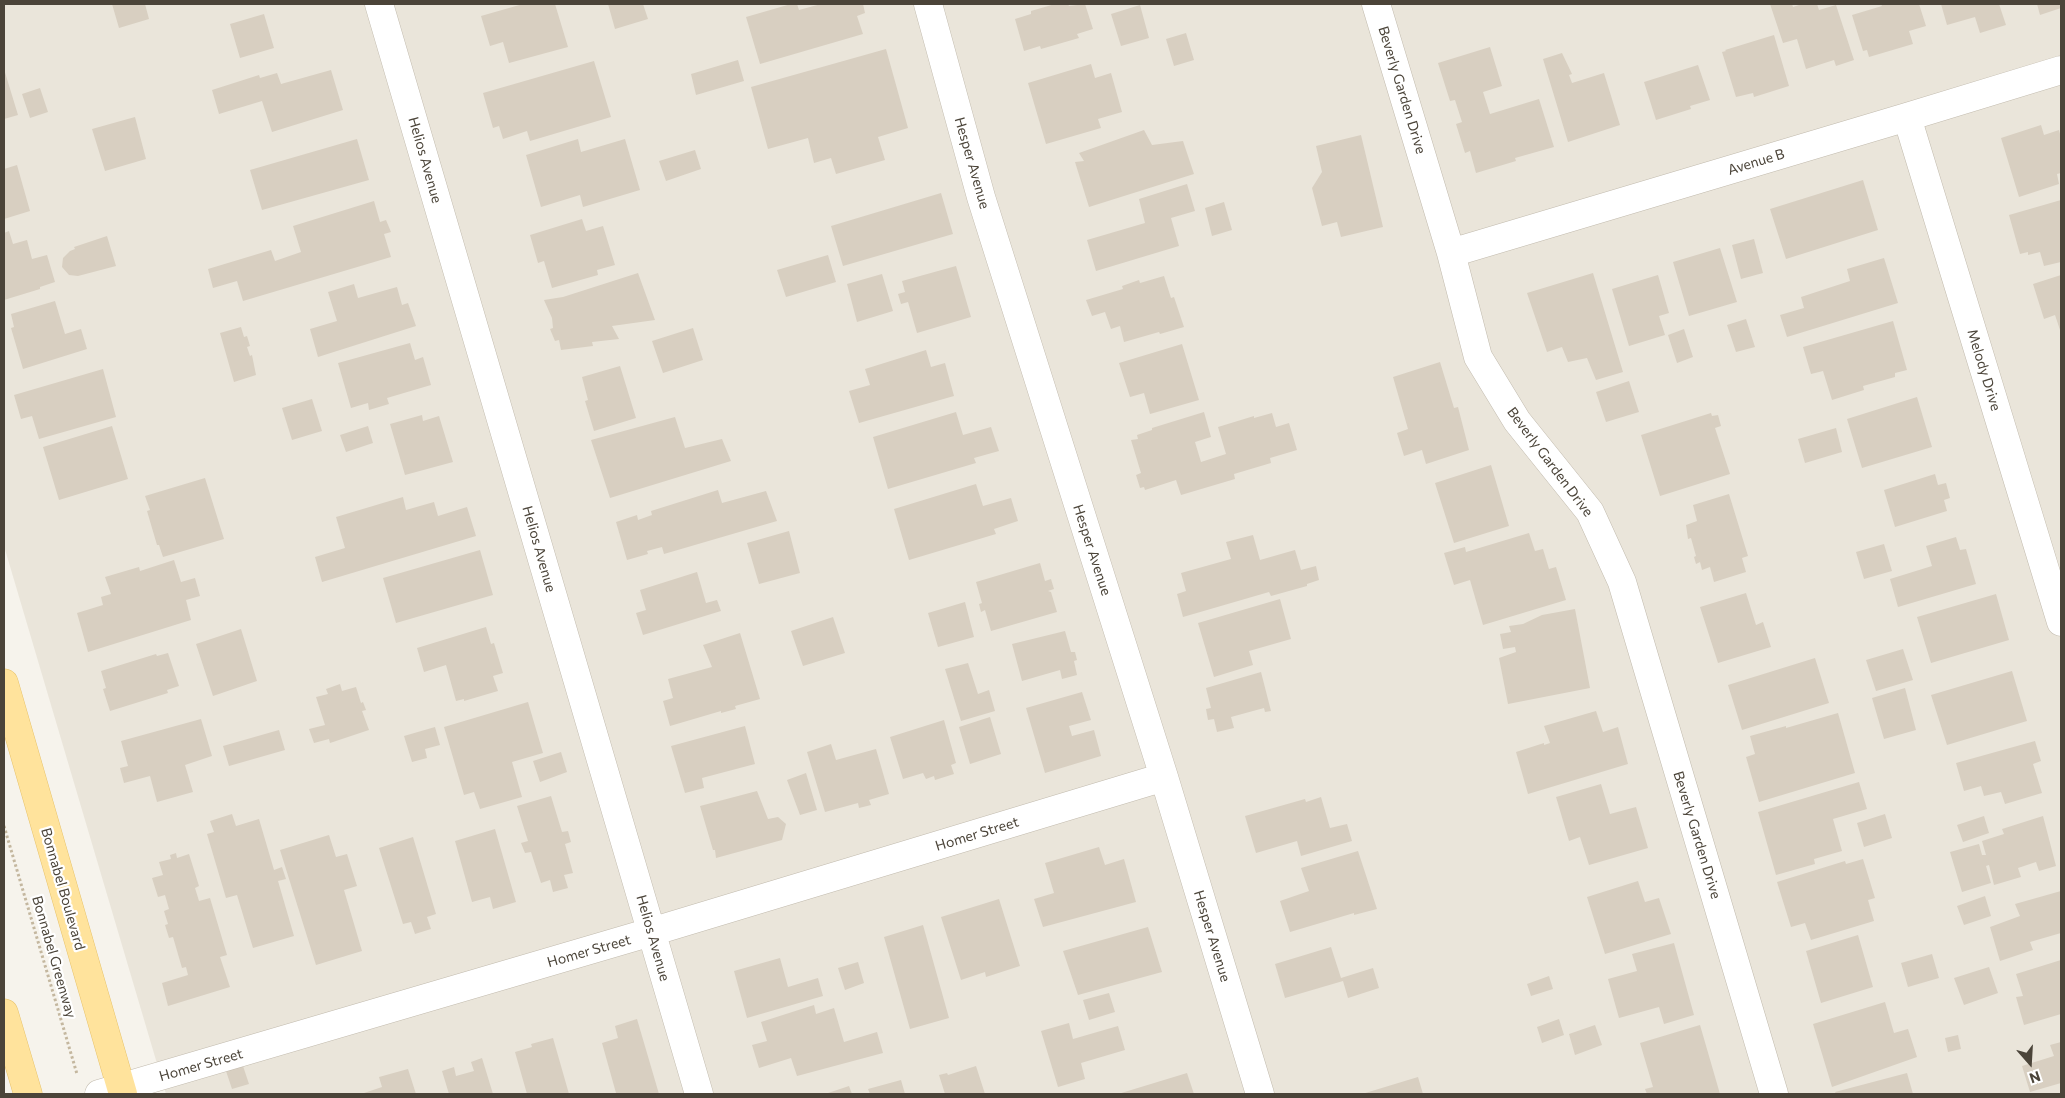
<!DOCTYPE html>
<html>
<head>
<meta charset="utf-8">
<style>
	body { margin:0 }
	#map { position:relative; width:2065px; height:1098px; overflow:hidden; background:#f6f3ec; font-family:Commissioner,sans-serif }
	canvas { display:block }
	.frame { position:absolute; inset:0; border:5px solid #4b4439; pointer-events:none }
	.north { position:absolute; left:2005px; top:1038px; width:50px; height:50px; -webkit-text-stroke:4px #fff; paint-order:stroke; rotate:161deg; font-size:14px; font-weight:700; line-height:20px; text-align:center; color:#4b4439 }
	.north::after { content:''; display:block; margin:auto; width:18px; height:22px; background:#4b4439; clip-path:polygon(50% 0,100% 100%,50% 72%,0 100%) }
</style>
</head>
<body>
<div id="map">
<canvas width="2065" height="1098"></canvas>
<div class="frame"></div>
<div class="north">N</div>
</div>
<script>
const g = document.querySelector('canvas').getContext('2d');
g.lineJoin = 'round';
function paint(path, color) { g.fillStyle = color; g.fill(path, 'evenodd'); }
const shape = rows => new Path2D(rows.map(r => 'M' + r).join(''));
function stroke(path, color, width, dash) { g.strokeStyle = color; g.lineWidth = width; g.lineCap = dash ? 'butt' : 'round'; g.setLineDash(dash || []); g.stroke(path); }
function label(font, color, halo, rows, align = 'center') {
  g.font = font + ' Commissioner,sans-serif'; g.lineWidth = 4.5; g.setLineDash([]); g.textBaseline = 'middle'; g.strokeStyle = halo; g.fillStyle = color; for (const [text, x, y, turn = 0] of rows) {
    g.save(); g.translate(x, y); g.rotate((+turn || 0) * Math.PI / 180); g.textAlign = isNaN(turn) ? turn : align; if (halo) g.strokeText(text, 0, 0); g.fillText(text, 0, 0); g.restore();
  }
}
paint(shape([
	[4,4,2061,4,2061,1094,166,1094,4,546]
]), '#eae5da');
paint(shape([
	[112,4,145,4,149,19,119,28],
	[523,4,555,4,568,47,509,63,503,42,490,46,481,16],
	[608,4,643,4,648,19,615,29],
	[791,4,797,4,799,10,821,4,863,4,865,13,857,16,863,34,760,64,746,17],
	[1055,4,1068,4,1069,6,1085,4,1093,29,1077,34,1079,38,1041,49,1040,46,1024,51,1015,19,1031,14,1031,11],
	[1770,4,1792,4,1793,7,1802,4,1817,4,1819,10,1836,5,1854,60,1836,66,1834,60,1806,69,1797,39,1783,43],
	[1881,4,1919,4,1926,26,1909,31,1913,44,1869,57,1867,50,1863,51,1852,15,1882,6],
	[1941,4,1999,4,2006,25,1980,33,1975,17,1947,25],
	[2037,4,2061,4,2061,8,2040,15],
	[1140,5,1149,38,1121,46,1111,14],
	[264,14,274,48,240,58,230,24],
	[1186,33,1194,60,1174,66,1166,39],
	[1774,35,1789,86,1754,97,1753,93,1736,97,1722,52,1726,51,1725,50],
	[1490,47,1502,86,1483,92,1490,114,1539,99,1554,147,1515,158,1516,161,1476,173,1470,151,1465,153,1456,124,1462,122,1455,100,1450,101,1438,63],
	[886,49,908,128,878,137,885,160,836,174,831,158,814,163,808,138,768,149,751,87],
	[1562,53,1572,74,1569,75,1572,83,1604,73,1620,125,1568,142,1543,59],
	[738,60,744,81,696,95,691,74],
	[594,61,611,117,530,141,527,131,503,139,499,126,493,128,483,93],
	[1091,64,1095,78,1111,73,1122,112,1098,119,1101,128,1046,144,1028,83],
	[1698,65,1710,100,1690,106,1691,109,1656,120,1644,82],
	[4,69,18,115,4,119],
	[331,70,343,110,272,132,262,101,219,114,212,90,259,75,260,78,277,73,281,84],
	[40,88,48,112,30,118,22,94],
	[135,117,146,159,105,171,92,129],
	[2041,125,2044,135,2059,130,2061,138,2061,173,2057,174,2059,184,2019,197,2001,138],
	[1144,130,1152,145,1183,141,1194,174,1089,207,1075,162,1084,161,1079,153],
	[1361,135,1383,227,1341,237,1337,222,1322,226,1312,188,1322,172,1316,146],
	[357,139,369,180,262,210,250,170],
	[578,139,581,152,625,139,640,190,583,207,580,195,541,207,526,155],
	[695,150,701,169,666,181,659,161],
	[17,165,30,211,4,219,4,169],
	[1863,180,1878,230,1786,259,1770,209],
	[1187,184,1195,211,1171,218,1179,246,1096,271,1087,240,1145,223,1139,199],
	[941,193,953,234,843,266,831,226],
	[2061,200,2061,262,2044,266,2040,252,2028,255,2028,252,2020,254,2009,215],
	[374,201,380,222,386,220,391,232,384,234,391,257,243,301,237,281,213,288,208,269,271,250,275,261,301,252,293,226],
	[1224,202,1232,230,1212,236,1205,208],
	[582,219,586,231,603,226,615,265,597,270,598,275,552,288,544,261,538,263,530,235],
	[9,231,13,244,27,240,32,259,47,255,55,282,40,287,40,289,4,300,4,233],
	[107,236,116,266,78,276,69,275,62,267,63,258,70,251,75,249,74,247],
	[1754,239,1763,273,1741,279,1732,245],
	[1720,248,1737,302,1689,316,1673,262],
	[828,255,836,282,786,297,777,270],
	[1884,258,1898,303,1787,337,1780,315,1804,308,1801,297,1850,281,1847,269],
	[956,266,971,317,917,333,908,302,901,304,898,294,905,292,902,281],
	[638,273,655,320,612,326,619,339,592,342,593,346,561,350,559,340,555,341,550,329,553,328,552,318,544,300,563,297],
	[1593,273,1623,372,1596,380,1587,358,1568,362,1562,347,1547,352,1527,293],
	[882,274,893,311,857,322,847,284],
	[1658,275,1669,313,1659,316,1665,335,1629,346,1612,289],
	[2061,275,2061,333,2055,315,2044,319,2033,284],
	[1164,276,1171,298,1174,297,1184,327,1160,334,1159,332,1124,342,1120,326,1111,329,1105,312,1092,316,1086,300,1123,289,1122,286,1139,280,1140,283],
	[354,284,358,298,397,287,402,305,408,303,416,326,318,357,310,329,337,321,328,292],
	[55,301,65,334,81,329,87,349,23,369,11,328,14,327,11,314],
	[1746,319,1755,347,1736,352,1727,325],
	[1893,321,1907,370,1895,373,1895,377,1863,386,1864,390,1832,400,1823,371,1811,374,1803,347],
	[241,327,244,337,247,336,250,346,247,347,250,356,252,355,256,375,234,382,220,333],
	[693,328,703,360,663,373,652,341],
	[1684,329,1693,357,1677,363,1668,335],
	[410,343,415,360,423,357,431,385,387,398,389,404,369,410,368,403,351,408,338,363],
	[1182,344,1199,400,1150,414,1144,393,1130,397,1119,363],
	[926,350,931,367,945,363,954,396,859,423,849,391,870,385,865,369],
	[1440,362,1454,408,1458,407,1469,450,1426,464,1422,450,1404,456,1397,433,1408,429,1393,377],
	[620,366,636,418,594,431,585,401,588,400,582,377],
	[103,369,116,417,39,439,32,416,21,419,14,395],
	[1629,381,1639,412,1606,422,1596,392],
	[1917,397,1932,447,1862,468,1847,419],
	[312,399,322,431,292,440,282,408],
	[956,412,963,435,991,427,999,451,974,458,976,463,888,489,873,437],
	[1204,412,1211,437,1195,442,1201,462,1226,454,1218,427,1254,416,1254,418,1272,413,1276,427,1289,423,1297,450,1270,458,1271,463,1234,474,1235,479,1181,495,1176,480,1145,490,1144,487,1140,488,1136,475,1141,473,1131,440,1138,439,1137,435,1152,430,1152,428],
	[1711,413,1712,416,1718,415,1721,426,1715,428,1730,474,1660,496,1641,435],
	[422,415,423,421,439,416,453,462,405,475,390,424],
	[675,417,685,448,722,439,731,461,610,498,591,440],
	[112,426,128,479,59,500,43,447],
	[368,426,373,443,346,452,340,435],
	[1836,428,1842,452,1805,463,1798,439],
	[1491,465,1509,526,1454,543,1435,483],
	[1935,474,1938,485,1946,483,1950,498,1944,500,1947,511,1895,527,1884,490],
	[205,478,224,539,163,557,159,545,157,545,147,511,150,510,145,496],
	[976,484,983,506,1011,498,1018,521,994,529,996,534,909,560,894,509],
	[718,490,722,503,766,491,777,521,664,554,662,547,647,551,648,554,627,560,616,522,637,515,638,520,652,515,651,511],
	[1729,494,1748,556,1742,558,1746,572,1714,582,1710,567,1702,570,1700,562,1696,564,1694,557,1696,556,1691,538,1688,539,1686,525,1697,521,1693,505],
	[403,497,406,510,434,502,438,516,467,507,476,536,322,582,315,557,345,548,336,517],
	[789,531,800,573,759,584,747,543],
	[1529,533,1535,551,1543,549,1549,569,1556,567,1566,600,1483,625,1470,580,1454,585,1444,553,1465,547,1466,552],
	[1253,535,1260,560,1295,550,1301,570,1316,566,1319,580,1307,584,1307,586,1271,596,1269,592,1183,617,1177,594,1186,591,1181,573,1231,559,1226,542],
	[1956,537,1960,550,1966,549,1976,584,1898,607,1890,579,1932,566,1926,546],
	[1884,544,1892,571,1864,579,1856,552],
	[480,550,493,595,396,623,383,578],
	[174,560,181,582,195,578,200,596,186,600,191,620,88,652,77,613,103,605,101,597,111,594,105,577,139,567,140,571],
	[1040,563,1045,581,1051,579,1054,589,1048,591,1051,592,1057,612,991,631,985,610,981,612,979,604,982,603,976,582],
	[697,572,706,603,717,600,721,611,643,635,636,613,646,610,640,590],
	[1746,593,1756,625,1763,622,1771,647,1718,663,1700,607],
	[1996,594,2009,640,1931,663,1917,617],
	[1280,599,1291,639,1249,651,1253,665,1214,677,1198,623],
	[965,602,974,637,938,647,928,613],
	[1575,609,1590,688,1508,704,1499,658,1516,652,1515,647,1503,649,1500,634,1511,632,1509,626,1523,624,1542,615],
	[833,617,845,653,803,666,791,631],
	[486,627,491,644,494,643,503,673,493,676,498,691,464,701,464,699,456,701,446,665,424,672,417,648],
	[241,629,257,681,213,696,196,644],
	[1065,631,1071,652,1075,652,1077,660,1074,661,1077,675,1062,679,1060,670,1022,681,1012,644],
	[740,633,760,699,735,706,736,709,721,713,721,711,670,726,663,701,673,698,668,679,712,667,703,645],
	[1903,649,1913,680,1876,691,1866,660],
	[168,653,179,686,167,690,168,693,110,711,103,689,106,688,101,671,156,654,157,656],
	[1815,658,1829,703,1742,730,1728,685],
	[968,663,978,694,989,690,995,711,961,721,945,669],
	[2012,671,2027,721,1947,745,1931,695],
	[1261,672,1271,711,1265,712,1264,708,1231,717,1234,728,1217,732,1214,719,1208,720,1206,709,1211,708,1206,688],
	[340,684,342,691,356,687,361,703,363,702,366,710,362,711,369,730,330,743,329,739,314,743,309,729,325,725,316,697,328,694,326,689],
	[1905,688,1916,730,1884,739,1872,698],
	[1082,692,1091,720,1069,726,1072,736,1094,730,1101,756,1045,773,1026,708],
	[528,702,543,753,512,762,522,797,480,809,474,792,464,795,444,727],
	[1596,711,1603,732,1618,727,1628,764,1528,794,1516,752,1544,743,1544,745,1550,743,1544,726],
	[1838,713,1855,773,1759,802,1746,757,1755,754,1750,736,1786,726,1786,728],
	[990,717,1001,754,970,764,959,727],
	[201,719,212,756,185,765,193,792,157,802,150,776,124,783,120,768,128,766,121,741],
	[944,720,956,763,951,765,954,774,935,780,934,776,926,779,923,773,903,779,890,737],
	[745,726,755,764,702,778,704,788,685,793,671,746],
	[435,727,440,745,425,749,427,758,412,762,404,736],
	[279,730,285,750,229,766,223,746],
	[2035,741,2041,761,2033,764,2042,793,2005,804,2001,792,1984,796,1981,786,1964,791,1956,763],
	[831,744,836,760,876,749,889,794,869,800,871,805,859,808,858,803,825,812,807,752],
	[561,752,567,772,540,782,533,761],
	[806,773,817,810,800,815,787,780],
	[1859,782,1867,809,1833,819,1842,851,1814,859,1815,864,1776,875,1758,812],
	[1601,784,1610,814,1636,807,1648,848,1589,865,1580,837,1569,841,1556,797],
	[757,791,768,819,778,817,786,824,782,840,716,858,715,850,713,850,700,806],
	[551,796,562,832,568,831,571,842,565,844,573,873,564,875,568,888,553,892,550,880,541,883,531,852,525,853,521,843,528,841,517,806],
	[1321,797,1330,828,1347,824,1352,841,1301,856,1297,841,1256,853,1245,816,1305,799,1306,802],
	[232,814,236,826,259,819,274,870,282,867,286,879,278,881,294,936,253,948,237,895,226,898,207,834,214,832,210,821],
	[1885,814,1892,838,1864,847,1857,823],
	[1984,816,1989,833,1963,842,1957,825],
	[2043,816,2056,866,2039,871,2036,862,2018,868,2021,877,1994,885,1989,865,1986,866,1991,883,1962,892,1950,852,1979,844,1982,855,1986,855,1982,841,2004,834,2002,829],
	[495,829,516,902,493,909,490,897,472,902,455,841],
	[329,835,336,857,347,854,357,886,344,890,362,951,316,965,280,850],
	[413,837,436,914,427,917,431,929,415,934,411,922,403,924,379,848],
	[1099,847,1105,865,1124,859,1136,902,1043,927,1034,899,1054,893,1045,863],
	[1358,851,1377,909,1354,915,1354,913,1290,932,1280,901,1309,891,1301,868],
	[176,853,177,858,189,854,199,886,195,888,199,901,210,898,227,955,220,957,230,987,168,1006,162,983,188,975,186,967,182,968,173,937,169,938,165,925,168,924,164,911,169,909,165,895,158,897,152,878,163,875,159,862,171,859,170,855],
	[1863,859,1875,898,1868,900,1874,921,1811,940,1805,923,1791,927,1777,882,1845,861,1846,864],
	[1638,881,1645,902,1659,898,1671,934,1605,954,1587,897],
	[2061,891,2061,933,2030,942,2033,950,2000,961,1990,927,2020,916,2015,904],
	[1985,896,1991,916,1964,925,1957,906],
	[999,899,1020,966,986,977,985,972,961,980,941,917],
	[923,925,949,1018,910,1029,884,937],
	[1148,927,1162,972,1078,995,1063,951],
	[1858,935,1873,987,1821,1003,1806,951],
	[1674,943,1694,1015,1664,1024,1659,1007,1619,1018,1608,979,1637,971,1632,954],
	[1331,947,1341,978,1373,968,1379,988,1348,998,1343,981,1285,998,1275,964],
	[1932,954,1939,978,1908,987,1901,963],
	[780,958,788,987,818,978,823,996,747,1018,734,971],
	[2061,960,2061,1014,2024,1025,2016,997,2023,996,2016,974],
	[858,962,864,983,845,990,838,968],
	[1989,967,1998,993,1964,1005,1954,978],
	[1549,976,1553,989,1531,996,1527,984],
	[1109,993,1115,1012,1089,1020,1083,1000],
	[1885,1002,1894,1033,1908,1029,1917,1057,1832,1087,1813,1024],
	[814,1005,816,1014,834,1008,844,1042,877,1032,883,1053,797,1076,791,1058,759,1068,752,1045,767,1041,761,1022],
	[637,1019,659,1094,613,1094,616,1093,602,1043,618,1038,615,1026],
	[1559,1019,1564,1035,1542,1043,1537,1027],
	[1069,1023,1073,1039,1118,1026,1125,1050,1081,1063,1085,1079,1058,1087,1041,1031],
	[1595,1025,1602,1045,1575,1055,1569,1034],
	[1700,1025,1720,1094,1647,1094,1645,1089,1653,1087,1640,1043],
	[1958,1035,1961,1049,1948,1052,1945,1038],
	[553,1038,569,1094,527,1094,515,1052,532,1047,531,1044],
	[2061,1042,2061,1083,2030,1092,2022,1066,2054,1056,2050,1045],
	[482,1058,493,1094,449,1094,442,1071,454,1067,456,1076,474,1071,471,1062],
	[243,1066,249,1084,232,1089,226,1071],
	[976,1066,985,1094,945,1094,939,1075,947,1073,948,1075],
	[408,1069,416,1094,361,1094,382,1087,379,1077],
	[1187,1073,1194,1094,1118,1094],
	[1907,1073,1913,1094,1836,1094,1835,1092],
	[1418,1077,1423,1094,1362,1094],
	[901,1080,905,1094,870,1094,868,1089],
	[849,1086,852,1094,825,1094]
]), '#d8cfc1');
const minor = shape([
	[379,4,699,1094],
	[928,4,981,197,1164,777,1260,1094],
	[1376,4,1451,253,1478,357,1517,421,1590,512,1622,582,1774,1094],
	[1907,117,2061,622],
	[1451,253,1907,117,2061,70],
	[99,1094,651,932,1164,777]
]);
const major = shape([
	[4,683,123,1094],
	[4,1013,28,1094]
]);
stroke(minor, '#c2bbae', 29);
stroke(major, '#e6c16a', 29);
stroke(shape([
	[4,826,77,1074]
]), '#c4b79f', 3, [2.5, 2.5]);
stroke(minor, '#fff', 28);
stroke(major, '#ffe39c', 28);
label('14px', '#4b4439', '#fff', [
	["Beverly Garden Drive",1402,90,73],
	["Helios Avenue",425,160,74],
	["Avenue B",1756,162,-17],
	["Hesper Avenue",972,163,74],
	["Melody Drive",1984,370,73],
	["Beverly Garden Drive",1550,462,53],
	["Helios Avenue",539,549,74],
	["Hesper Avenue",1092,550,72],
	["Homer Street",977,834,-17],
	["Beverly Garden Drive",1697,835,73],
	["Bonnabel Boulevard",63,889,74],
	["Hesper Avenue",1212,936,73],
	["Helios Avenue",653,938,74],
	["Homer Street",589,951,-16],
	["Bonnabel Greenway",54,957,74],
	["Homer Street",201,1065,-16]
]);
</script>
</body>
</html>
